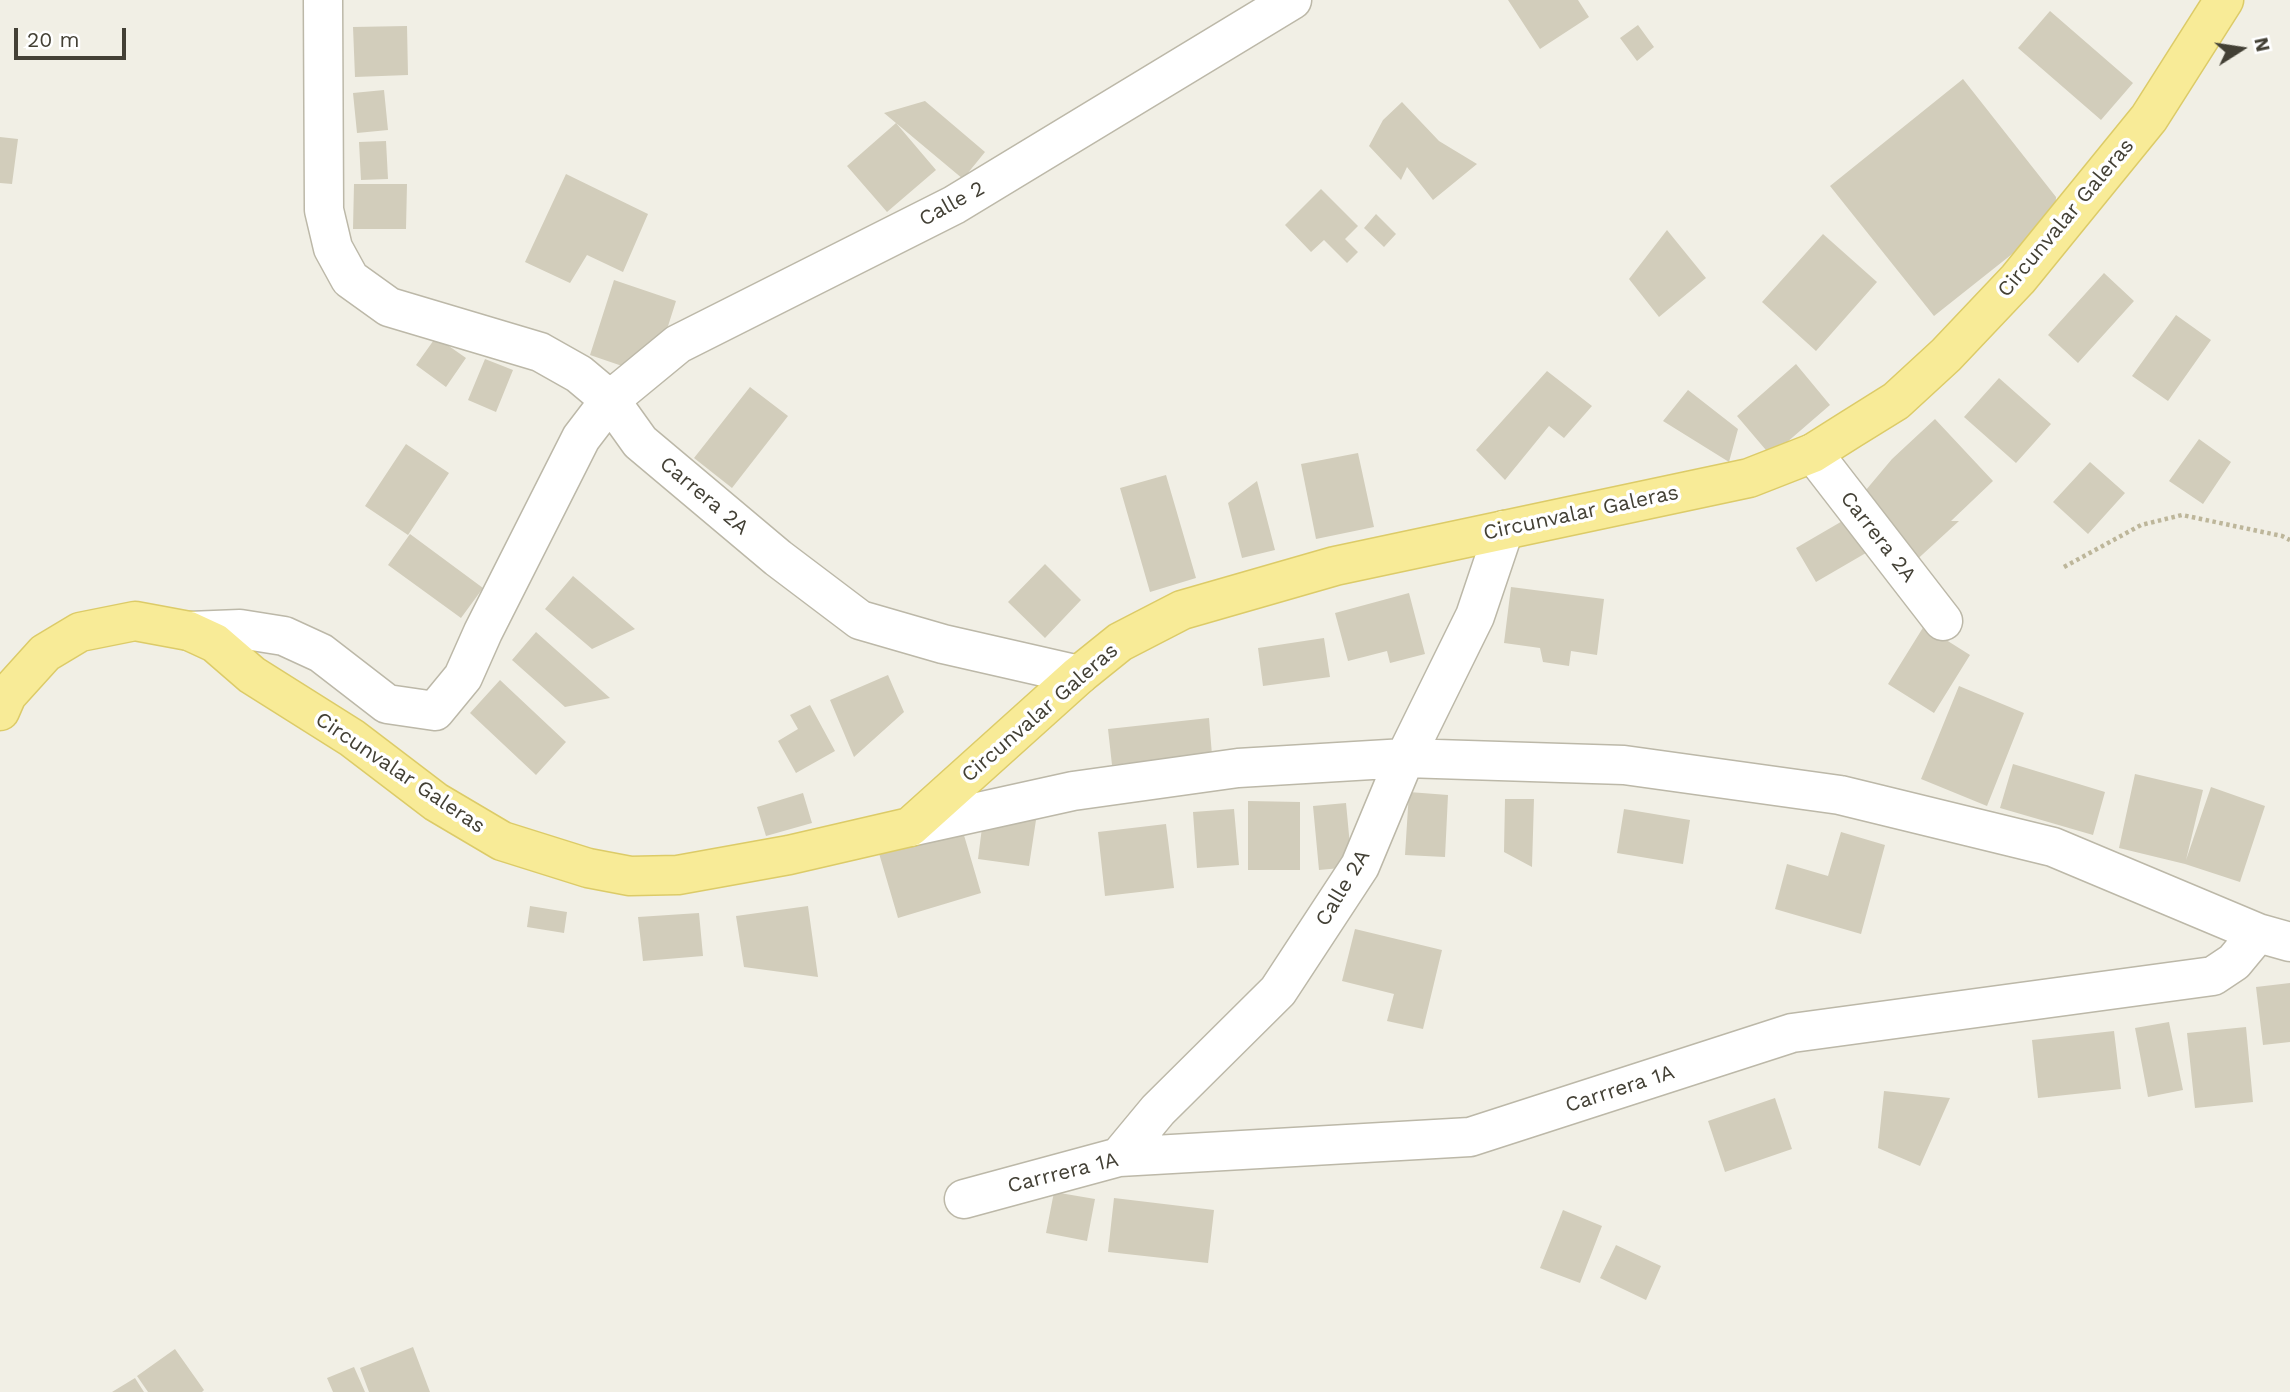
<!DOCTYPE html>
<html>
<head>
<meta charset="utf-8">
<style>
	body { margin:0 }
	#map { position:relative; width:2290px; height:1392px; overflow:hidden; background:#f1efe5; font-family:"Work Sans",sans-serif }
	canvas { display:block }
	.north { position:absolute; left:2206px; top:14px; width:70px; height:70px; -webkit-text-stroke:5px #fff; paint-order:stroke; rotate:78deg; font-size:19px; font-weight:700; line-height:28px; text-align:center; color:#434035 }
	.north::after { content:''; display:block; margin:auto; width:24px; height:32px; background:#434035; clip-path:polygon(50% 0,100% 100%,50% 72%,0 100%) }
	.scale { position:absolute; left:14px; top:28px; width:112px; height:32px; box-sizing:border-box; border:4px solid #434035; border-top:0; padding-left:9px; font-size:21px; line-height:24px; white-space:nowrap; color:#434035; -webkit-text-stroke:5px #fff; paint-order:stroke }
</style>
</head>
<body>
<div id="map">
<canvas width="2290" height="1392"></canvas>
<div class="north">N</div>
<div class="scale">20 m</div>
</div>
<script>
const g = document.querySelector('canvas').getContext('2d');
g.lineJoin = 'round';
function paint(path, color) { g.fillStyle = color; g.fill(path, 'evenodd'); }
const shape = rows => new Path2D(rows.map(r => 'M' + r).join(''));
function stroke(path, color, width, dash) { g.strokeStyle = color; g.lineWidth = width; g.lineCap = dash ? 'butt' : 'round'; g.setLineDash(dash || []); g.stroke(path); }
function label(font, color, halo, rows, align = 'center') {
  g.font = font + ' "Work Sans",sans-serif'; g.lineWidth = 7; g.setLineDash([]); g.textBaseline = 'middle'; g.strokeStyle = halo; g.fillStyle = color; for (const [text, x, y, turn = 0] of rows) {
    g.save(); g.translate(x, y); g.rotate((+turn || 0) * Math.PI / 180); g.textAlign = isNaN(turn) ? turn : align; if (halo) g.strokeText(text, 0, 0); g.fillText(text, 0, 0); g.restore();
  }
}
paint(shape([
	[1508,0,1578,0,1589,17,1540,49],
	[2050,11,2133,83,2101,120,2018,48],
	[1638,25,1654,47,1637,61,1620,38],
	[407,26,408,75,355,77,353,27],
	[1963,79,2056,197,2055,220,1934,316,1830,186],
	[384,90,388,130,357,133,353,93],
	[925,101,985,152,963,179,896,123,936,170,887,212,847,166,896,123,884,113],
	[1402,102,1439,141,1477,164,1433,200,1407,167,1401,180,1369,146,1383,120],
	[0,137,18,139,12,184,0,183],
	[386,141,388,179,361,180,359,142],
	[566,174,648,214,623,272,587,255,570,283,525,262],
	[354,184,407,184,406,229,353,229],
	[1321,189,1358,226,1345,239,1358,252,1347,263,1324,240,1311,252,1285,225],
	[1376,214,1396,234,1384,247,1364,228],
	[1667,230,1706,278,1659,317,1629,279],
	[1823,234,1877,282,1816,351,1762,302],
	[2104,273,2134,301,2078,363,2048,335],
	[614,280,676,301,662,345,643,347,628,368,590,355],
	[2176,315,2211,340,2168,401,2132,376],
	[436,337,466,358,446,387,416,365],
	[485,359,513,370,496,412,468,400],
	[1796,364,1830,405,1771,456,1737,416],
	[1547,371,1592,406,1564,438,1549,426,1505,480,1476,450],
	[1999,378,2051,424,2016,463,1964,417],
	[750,387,788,416,732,488,694,458],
	[1688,390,1738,429,1729,462,1663,421],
	[1935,419,1993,481,1951,521,1959,521,1911,565,1855,503,1892,459],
	[2199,439,2231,462,2203,504,2169,481],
	[406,444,449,473,408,535,365,506],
	[1358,453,1374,527,1316,539,1301,464],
	[2090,462,2125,493,2088,534,2053,502],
	[1166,475,1196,578,1150,592,1120,488],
	[1257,481,1275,550,1242,558,1228,503],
	[1851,516,1871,550,1816,582,1796,548],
	[410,534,483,588,461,618,388,565],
	[1045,564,1081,600,1045,638,1008,602],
	[573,576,635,629,592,649,545,609],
	[1511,587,1604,599,1597,655,1571,651,1569,666,1543,662,1540,648,1504,643],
	[1409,593,1425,654,1390,663,1387,651,1348,661,1335,613],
	[1924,626,1970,655,1934,713,1888,684],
	[536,632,610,698,565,707,512,660],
	[1324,638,1330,677,1263,686,1258,648],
	[888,675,904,712,854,757,830,700],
	[500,680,566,742,536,775,470,713],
	[1959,686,2024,713,1987,806,1921,779],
	[810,705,835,751,796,773,778,741,798,729,790,715],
	[1209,718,1212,755,1112,765,1108,729],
	[2013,764,2105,792,2093,835,2000,808],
	[2135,774,2203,790,2186,860,2211,787,2265,806,2240,882,2185,864,2119,848],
	[1409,792,1448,795,1445,857,1405,855],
	[803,793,812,823,766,836,757,807],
	[1505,799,1534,799,1532,867,1504,852],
	[1248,801,1300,802,1300,870,1248,870],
	[1346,803,1352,867,1319,870,1313,806],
	[1234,809,1239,865,1197,868,1193,812],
	[1624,809,1690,820,1683,864,1617,853],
	[984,812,1036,820,1029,866,978,859],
	[1166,824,1174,888,1105,896,1098,832],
	[961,825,981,893,898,918,878,850],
	[1841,832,1885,845,1861,934,1775,909,1787,864,1828,876],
	[530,906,567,912,564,933,527,927],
	[808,906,818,977,744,967,736,916],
	[699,913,703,956,643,961,638,917],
	[1355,929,1442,950,1423,1029,1387,1021,1394,994,1342,981],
	[2290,983,2290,1042,2263,1045,2256,987],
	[2169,1022,2183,1090,2148,1097,2135,1028],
	[2246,1027,2253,1102,2195,1108,2187,1033],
	[2114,1031,2121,1089,2038,1098,2032,1040],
	[1884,1091,1950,1098,1920,1166,1878,1148],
	[1775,1098,1792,1149,1725,1172,1708,1121],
	[1054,1192,1095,1199,1087,1241,1046,1233],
	[1114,1198,1214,1210,1208,1263,1108,1252],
	[1563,1210,1602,1226,1580,1283,1540,1268],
	[1616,1245,1661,1266,1646,1300,1600,1278],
	[413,1347,430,1392,369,1392,360,1368],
	[175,1349,204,1390,202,1392,148,1392,137,1376],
	[354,1367,365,1392,333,1392,327,1378],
	[135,1378,144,1392,112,1392]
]), '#d2cdbb');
const minor = shape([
	[323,0,324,210,333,248,350,279,389,307,540,352,579,374,610,400,640,442,778,558,860,620,943,644,1079,675],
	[1813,453,1943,621],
	[189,631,240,629,284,636,321,653,387,704,435,711,463,677,483,632,581,438,610,400,678,344,954,205,1292,0],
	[910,827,1073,791,1238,768,1405,758,1624,765,1840,795,2053,847,2258,933,2290,942],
	[1119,1157,1158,1110,1278,991,1360,866,1405,758,1475,616,1504,530],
	[964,1199,1119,1157,1470,1137,1792,1033,2213,976,2234,962,2258,933]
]);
const major = shape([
	[0,711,7,695,45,653,80,632,135,621,189,631,215,643,252,675,352,738,436,802,502,841,588,868,630,876,678,875,789,855,910,827,1079,675,1120,642,1182,610,1335,566,1749,478,1813,453,1851,429,1896,401,1946,355,2018,279,2149,118,2224,0]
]);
stroke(minor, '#bcb8a8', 41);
stroke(major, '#dccb68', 41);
stroke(shape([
	[2064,567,2141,525,2182,515,2282,536,2290,540]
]), '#bdb69a', 4.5, [3.5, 3.5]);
stroke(minor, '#fff', 38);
stroke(major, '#f8eb97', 38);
label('21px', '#434035', '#fff', [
	["Calle 2",952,204,-29],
	["Circunvalar Galeras",2066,218,-50],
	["Carrera 2A",704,496,40],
	["Circunvalar Galeras",1581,513,-12],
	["Carrera 2A",1878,537,52],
	["Circunvalar Galeras",1040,713,-41],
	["Circunvalar Galeras",400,773,34],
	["Calle 2A",1343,888,-59],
	["Carrrera 1A",1620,1089,-18],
	["Carrrera 1A",1063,1173,-14]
]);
</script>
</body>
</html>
